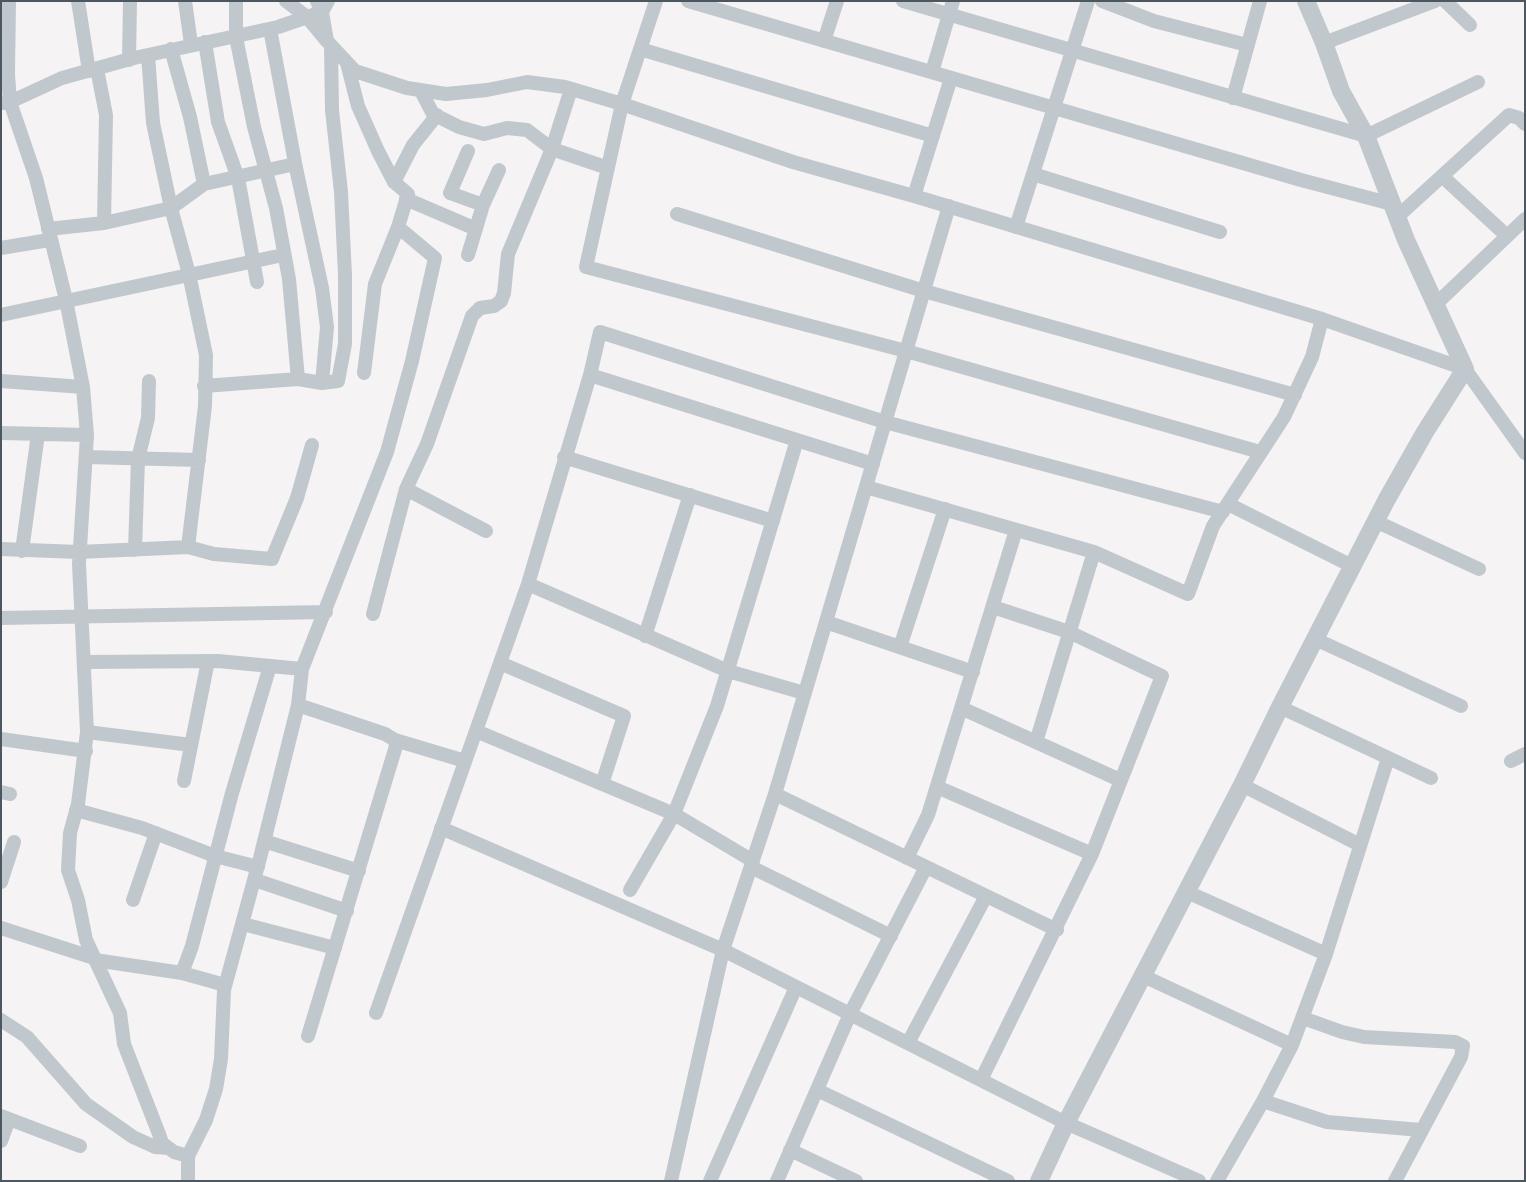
<!DOCTYPE html>
<html>
<head>
<meta charset="utf-8">
<style>
	body { margin:0 }
	#map { position:relative; width:1526px; height:1182px; overflow:hidden; background:#f5f3f3; font-family:Montserrat,sans-serif }
	canvas { display:block }
	.frame { position:absolute; inset:0; border:2px solid #4c575f; pointer-events:none }
</style>
</head>
<body>
<div id="map">
<canvas width="1526" height="1182"></canvas>
<div class="frame"></div>
</div>
<script>
const g = document.querySelector('canvas').getContext('2d');
g.lineJoin = 'round';
const shape = rows => new Path2D(rows.map(r => 'M' + r).join(''));
function stroke(path, color, width, dash) { g.strokeStyle = color; g.lineWidth = width; g.lineCap = dash ? 'butt' : 'round'; g.setLineDash(dash || []); g.stroke(path); }
stroke(shape([
	[9,1,8,74,10,102,36,178,66,300,83,387,87,435,79,564,87,732,78,804,70,833,68,870,78,900,86,940,120,1013,124,1044,159,1134,162,1143,174,1152,188,1156,188,1181],
	[78,1,89,71],
	[185,1,191,44],
	[236,1,236,37,254,127,276,208,289,279,298,379],
	[286,1,307,17,326,40],
	[317,1,322,12,327,41,355,71,407,88,446,94,487,90,527,82,565,87,622,104,793,162,914,196,1322,319,1465,369,1525,453],
	[656,1,622,104,586,267,906,351,1260,452],
	[688,1,1301,180,1392,204],
	[903,1,1366,136,1478,82],
	[1102,1,1154,21,1247,45],
	[1445,1,1470,25],
	[270,29,296,168,322,288,327,327,322,383],
	[824,41,837,1],
	[205,42,218,122,238,178,257,282],
	[1324,43,1435,1],
	[171,49,190,117,204,184],
	[640,49,933,136],
	[148,55,153,123,171,208,189,274,206,355,205,406,188,547],
	[129,60,130,1],
	[97,69,106,115,104,223],
	[932,72,953,1],
	[421,91,433,114,459,127,484,134,507,128,527,130,552,149,571,89],
	[1233,98,1260,1],
	[2,103,10,102,62,78,134,58,278,27,322,12,328,1],
	[468,151,450,193,483,205],
	[1033,174,1220,232],
	[1442,176,1507,236],
	[394,182,413,145,437,115],
	[914,196,951,78],
	[406,199,476,229],
	[677,214,924,291,1295,395],
	[1397,217,1509,115,1519,118,1525,124],
	[1016,227,1088,1],
	[48,229,104,223,171,208,204,184,295,164],
	[1,248,49,240],
	[468,255,483,205,499,170],
	[1435,305,1525,219],
	[1,315,283,255],
	[364,373,375,284,398,227],
	[590,375,873,464],
	[1,381,83,387],
	[204,386,298,379,322,383,338,381,345,344,345,275,341,192,332,110,331,46],
	[1,433,87,435],
	[86,457,199,460],
	[564,457,773,521],
	[866,487,1094,552,1188,594,1213,526,1284,417,1312,357,1322,319],
	[406,489,486,531],
	[1228,504,1352,566],
	[1375,521,1479,569],
	[1,549,79,552,188,547,214,554,272,559,297,498,312,445],
	[135,550,138,459,148,418,149,381],
	[22,551,38,434],
	[528,584,728,671,804,693],
	[373,614,406,489,427,444,472,316,480,308,494,306,501,301,504,293,508,254,552,149,608,168],
	[1,618,326,612],
	[826,622,973,672],
	[645,636,690,495],
	[1315,639,1461,706],
	[900,647,945,509],
	[85,662,218,661,302,669],
	[500,663,624,716,602,784],
	[298,705,385,734,395,740,396,746,308,1036],
	[1280,707,1431,778],
	[961,708,1120,780],
	[476,731,674,814,753,861],
	[87,732,191,745],
	[1,739,86,751],
	[395,740,465,761],
	[1036,742,1094,552],
	[1511,761,1525,754],
	[184,781,208,661],
	[1242,785,1360,845],
	[937,787,1092,854],
	[1,792,10,794],
	[775,794,1057,930],
	[76,810,142,828,215,856,258,867],
	[441,828,723,950,1066,1123,1199,1181],
	[264,841,359,871],
	[907,858,928,815,1016,530],
	[751,867,891,936],
	[255,880,347,911],
	[1,882,14,842],
	[630,890,674,814,717,706,797,440],
	[1187,892,1326,954],
	[133,900,156,833],
	[243,924,335,948],
	[1,928,94,958],
	[95,960,182,973,225,985],
	[182,973,192,946,232,793,270,666],
	[1141,975,1292,1045],
	[376,1013,528,584,590,375,600,332,885,422,1223,512],
	[1303,1018,1342,1032,1364,1037,1455,1042,1463,1046,1461,1057,1395,1181],
	[1,1020,27,1037,86,1104,133,1137,155,1147,168,1148],
	[908,1043,986,896],
	[981,1080,1092,854,1162,676,1069,632,993,607],
	[817,1090,1008,1181],
	[1263,1101,1327,1122,1421,1130],
	[1,1116,80,1146],
	[1,1141,9,1119],
	[790,1150,856,1181],
	[188,1156,206,1120,216,1089,221,1059,224,990,260,858,298,705,302,669,387,452,412,361,435,258,398,227,408,194,394,182,378,151,358,106,347,63],
	[671,1181,723,950,775,794,949,206],
	[710,1181,796,987],
	[777,1181,850,1014,926,867],
	[1217,1181,1263,1101,1292,1045,1326,954,1388,758]
]), '#c0c8cd', 14);
stroke(shape([
	[1039,1181,1066,1123,1242,785,1280,707,1387,499,1425,432,1465,369,1406,240,1366,136,1341,91,1324,43,1306,1]
]), '#c0c8cd', 18);
</script>
</body>
</html>
